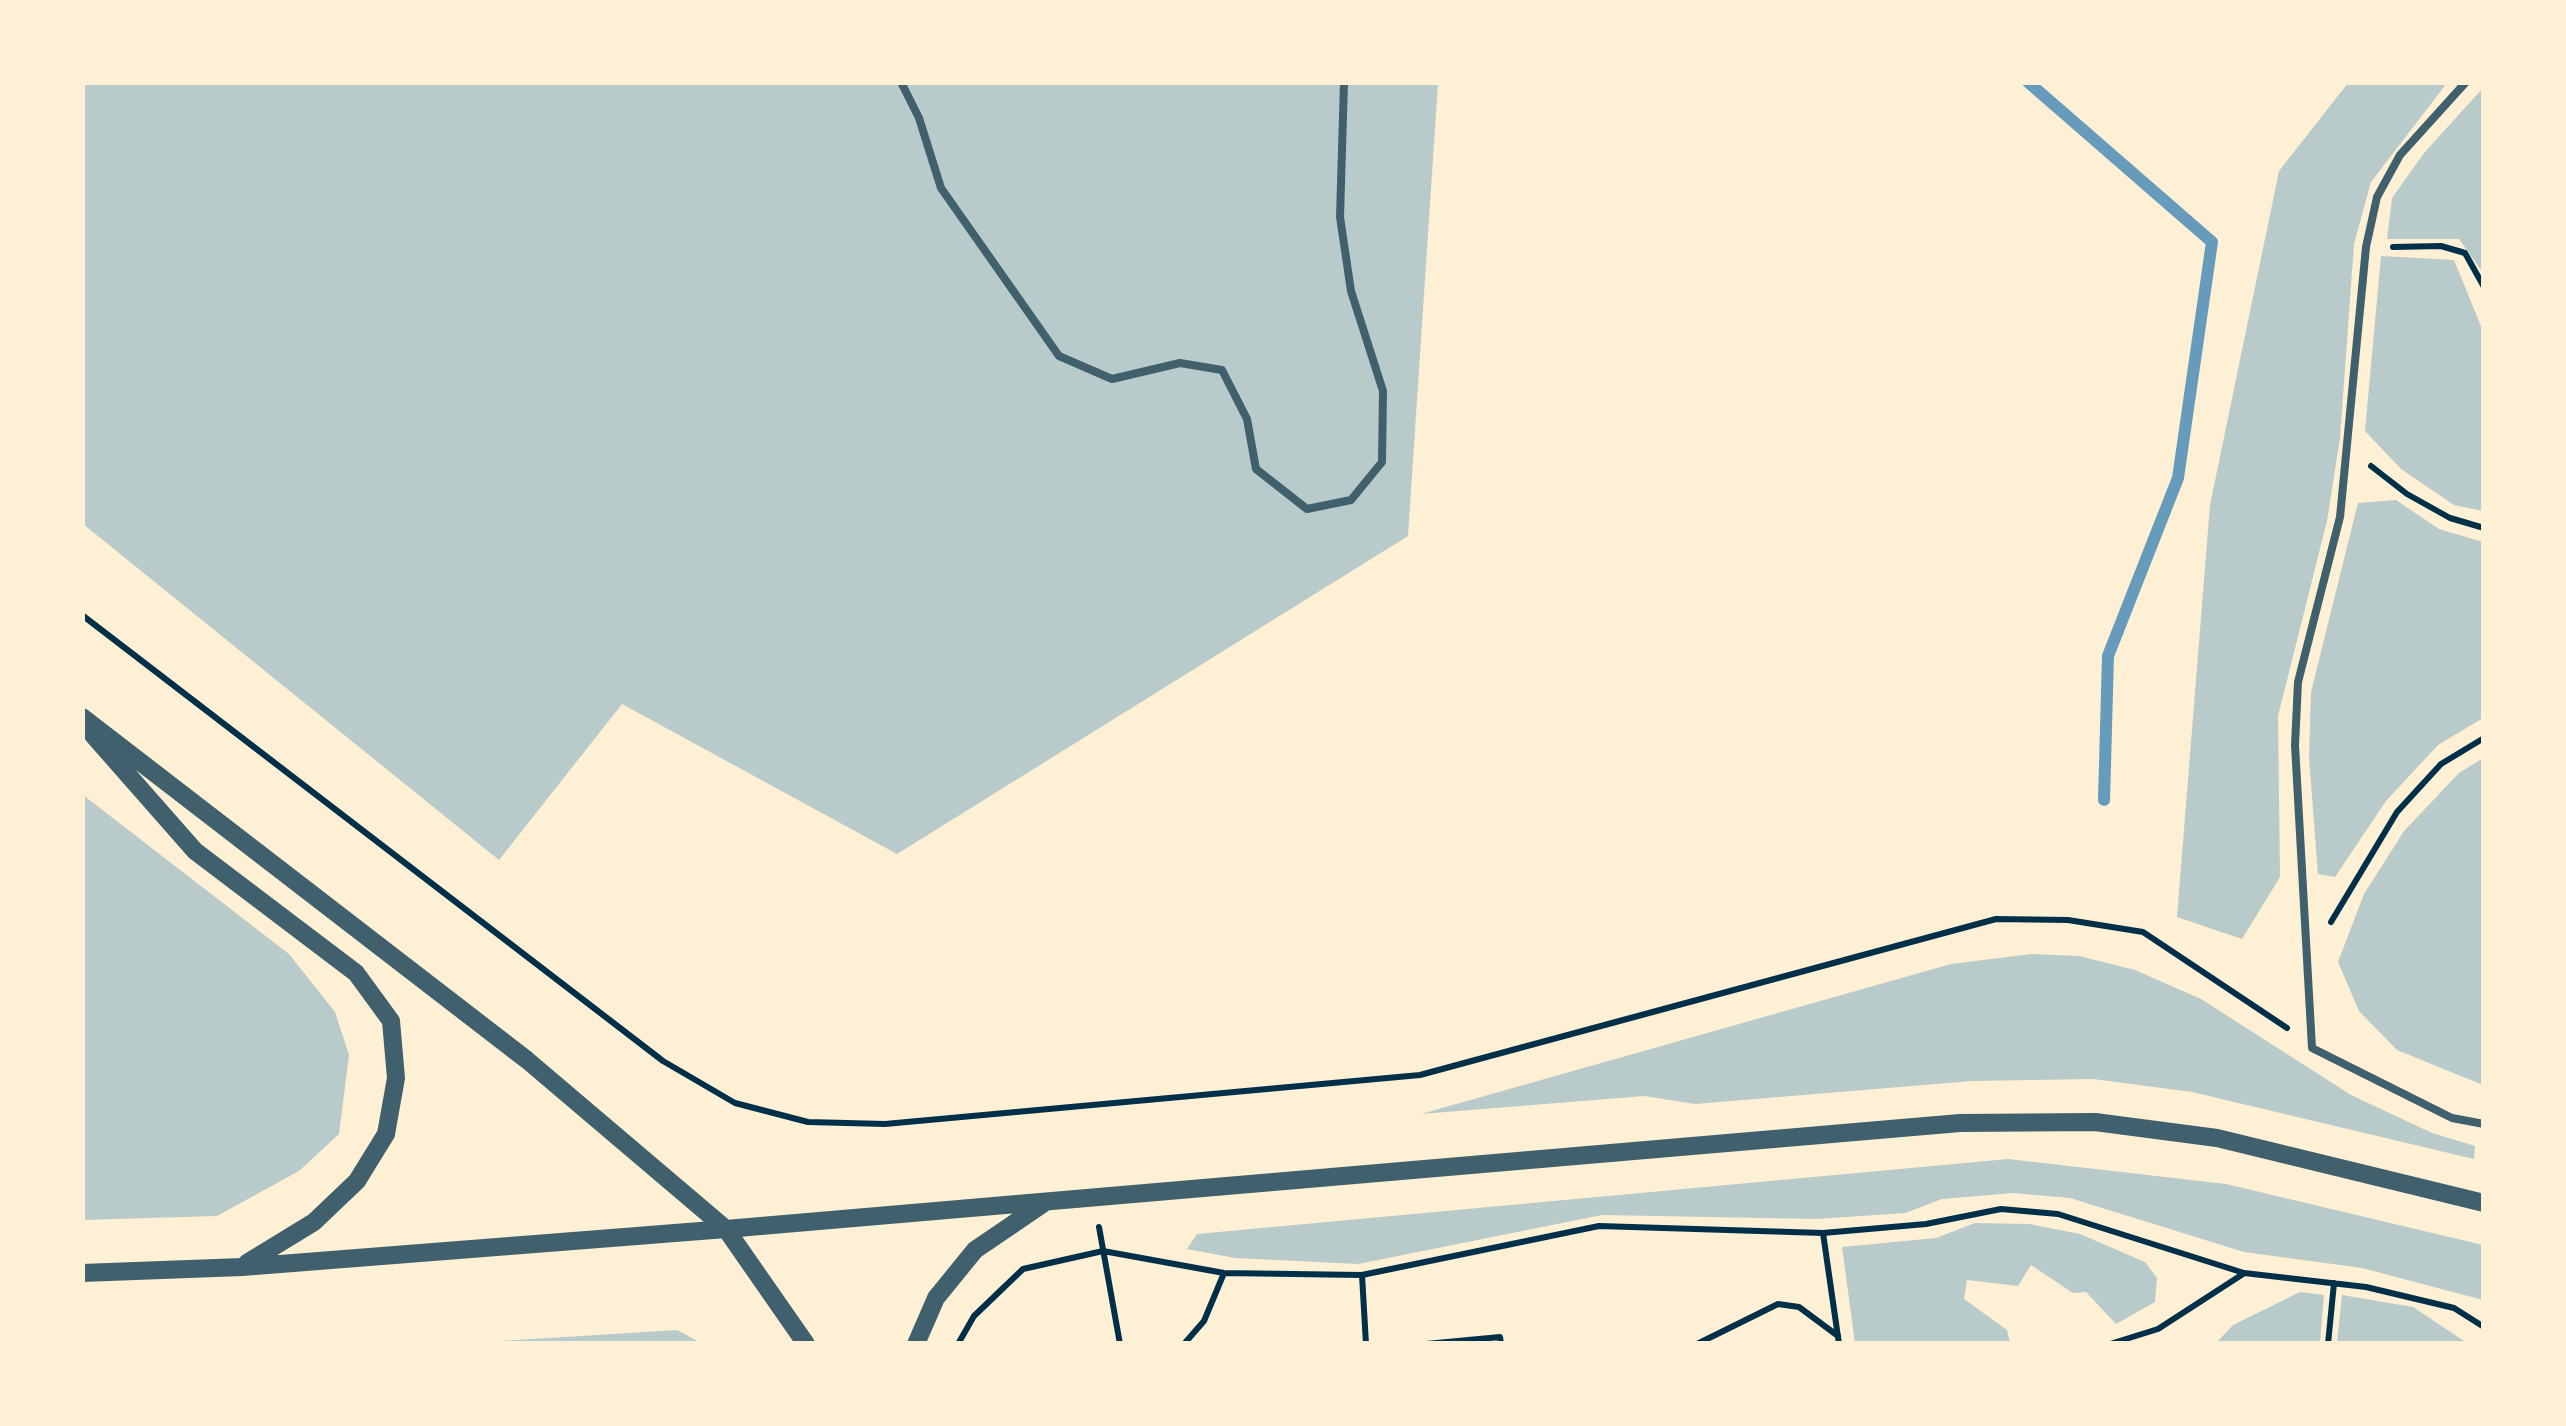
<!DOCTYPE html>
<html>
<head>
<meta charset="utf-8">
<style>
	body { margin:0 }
	#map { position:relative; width:2566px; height:1426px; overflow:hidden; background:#fdf0d5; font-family:"Work Sans",sans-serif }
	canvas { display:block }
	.frame { position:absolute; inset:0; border:85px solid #fdf0d5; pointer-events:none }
</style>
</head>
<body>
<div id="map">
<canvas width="2566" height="1426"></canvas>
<div class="frame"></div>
</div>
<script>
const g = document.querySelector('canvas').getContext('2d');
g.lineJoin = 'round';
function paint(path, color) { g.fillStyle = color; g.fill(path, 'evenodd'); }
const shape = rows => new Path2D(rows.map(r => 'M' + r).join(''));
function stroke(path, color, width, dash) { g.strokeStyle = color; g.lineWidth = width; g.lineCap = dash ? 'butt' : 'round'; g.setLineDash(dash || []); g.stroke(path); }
paint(shape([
	[82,83,1438,83,1408,536,897,854,622,704,499,860,83,524],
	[2348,83,2447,83,2371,182,2354,244,2340,438,2327,521,2278,716,2280,877,2242,939,2177,917,2210,505,2279,171],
	[2483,88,2483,273,2459,239,2387,239,2392,198,2424,153],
	[2381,256,2454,260,2483,331,2483,511,2454,505,2401,469,2365,431],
	[2396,500,2439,529,2483,542,2483,718,2438,745,2386,801,2335,877,2318,874,2309,758,2311,692,2358,503],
	[2483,758,2483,1085,2397,1050,2359,1011,2338,962,2364,894,2404,831,2459,773],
	[83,795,289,954,335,1012,349,1055,339,1134,299,1171,217,1216,83,1220],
	[2031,954,2079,956,2135,970,2201,999,2351,1095,2432,1133,2475,1146,2474,1159,2192,1092,2093,1079,1972,1081,1695,1104,1644,1096,1421,1114,1951,964],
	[2008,1159,2226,1184,2483,1245,2483,1300,2362,1268,2244,1252,2070,1198,2013,1193,1942,1199,1905,1213,1817,1219,1602,1215,1358,1264,1235,1258,1187,1249,1197,1234],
	[1975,1223,2029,1224,2080,1234,2145,1262,2157,1278,2155,1302,2116,1324,2086,1292,2073,1293,2031,1265,2018,1286,1967,1280,1964,1299,2007,1330,2010,1343,1855,1343,1842,1247,1936,1238],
	[2300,1292,2324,1295,2320,1343,2216,1343,2233,1325],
	[2342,1295,2413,1307,2467,1343,2337,1343],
	[677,1330,701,1343,469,1343]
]), '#b9caca');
stroke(shape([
	[2028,82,2212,242,2178,478,2108,656,2104,800]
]), '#669bbc', 12);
stroke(shape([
	[2393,247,2441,246,2465,253,2484,287],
	[2371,466,2407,494,2450,518,2484,528],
	[82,615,663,1061,735,1103,808,1122,885,1124,1420,1075,1996,919,2068,920,2143,932,2287,1028],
	[2331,922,2397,812,2441,764,2484,738],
	[1099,1227,1120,1344],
	[1823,1233,1839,1344],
	[1362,1275,1366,1344],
	[958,1344,974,1316,1023,1269,1103,1251,1224,1273,1362,1275,1599,1226,1823,1233,1926,1224,2001,1209,2058,1214,2244,1273,2366,1287,2454,1308,2484,1327],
	[1184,1344,1204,1321,1224,1273],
	[1426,1344,1500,1337,1501,1344],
	[1697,1344,1778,1304,1799,1307,1838,1336],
	[2110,1344,2158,1329,2243,1274],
	[2328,1344,2334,1283]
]), '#003049', 6);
stroke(shape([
	[901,82,919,118,941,188,1059,356,1112,379,1180,363,1222,370,1247,419,1256,469,1307,509,1351,500,1382,462,1383,391,1351,291,1340,217,1344,82],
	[2466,82,2400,155,2377,197,2366,247,2340,517,2298,682,2295,745,2312,1048,2452,1118,2484,1124]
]), '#3f606c', 8);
stroke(shape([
	[82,717,527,1060,726,1229,806,1344],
	[93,735,195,851,356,973,391,1021,396,1078,386,1134,357,1181,314,1222,247,1263],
	[82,1273,242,1267,726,1229,1960,1123,2095,1122,2217,1138,2484,1203],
	[916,1344,936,1298,975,1250,1044,1203]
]), '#3f606c', 18);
</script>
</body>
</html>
